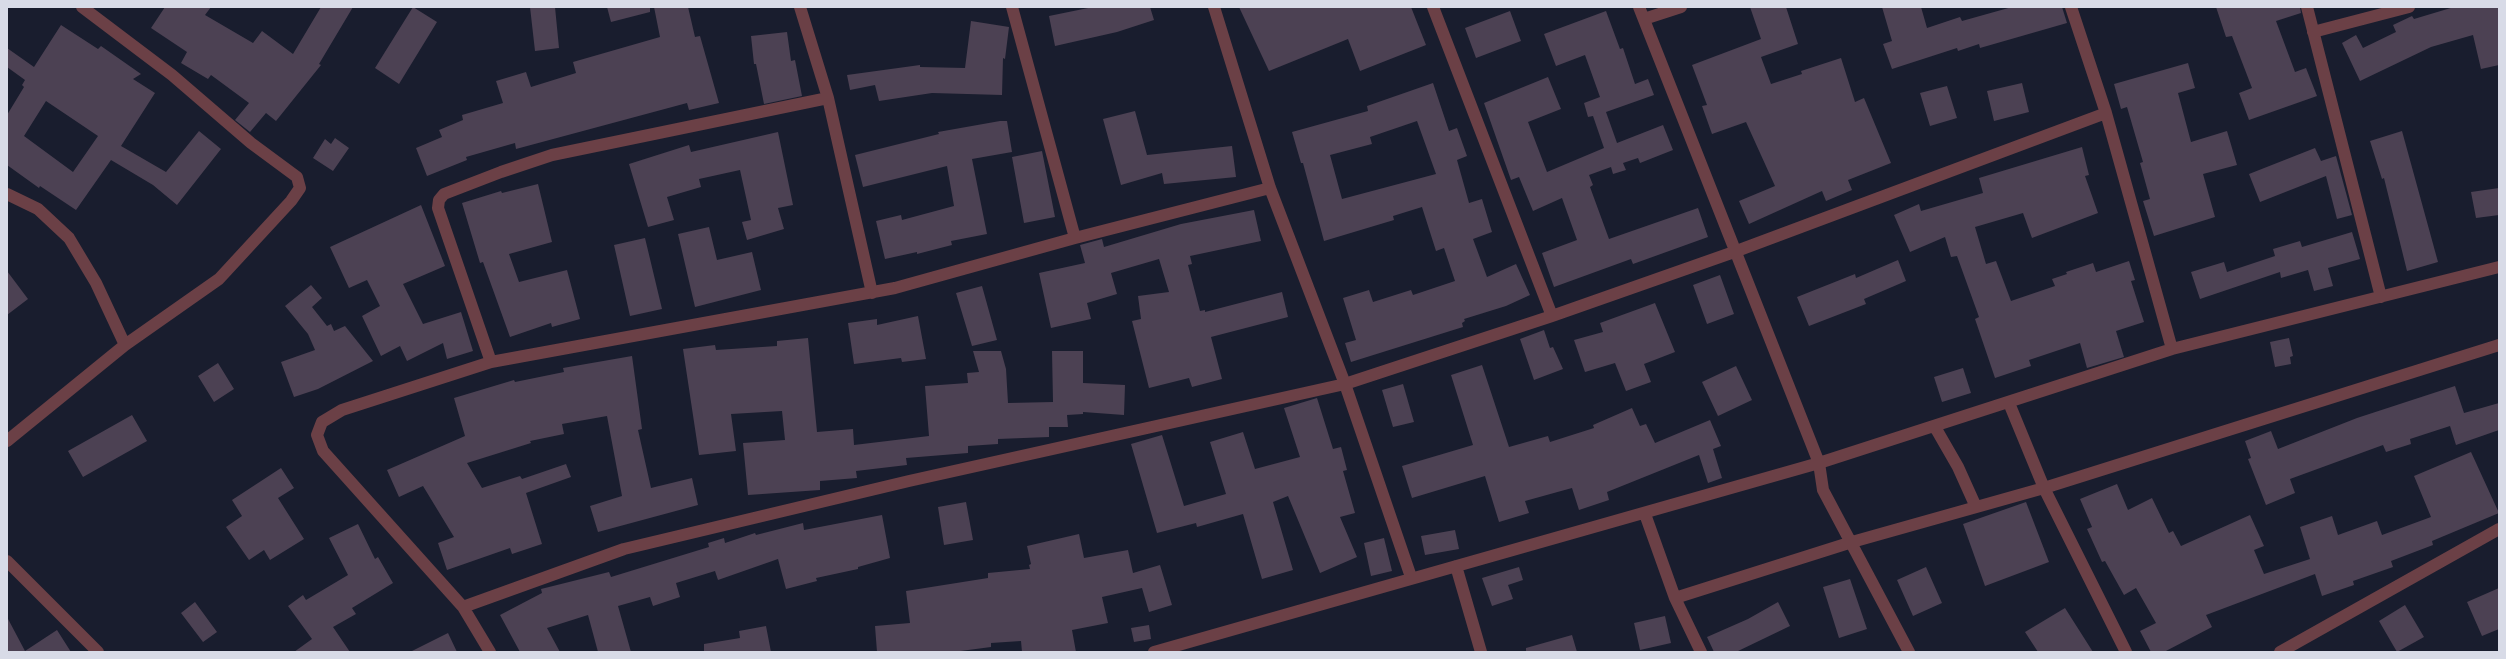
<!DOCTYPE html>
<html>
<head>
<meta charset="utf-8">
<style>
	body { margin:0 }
	#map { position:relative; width:2506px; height:659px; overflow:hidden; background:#191d2e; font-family:Cabin,sans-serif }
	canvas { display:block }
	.frame { position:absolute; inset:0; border:8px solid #d8dbe7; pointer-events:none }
</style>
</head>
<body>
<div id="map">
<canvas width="2506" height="659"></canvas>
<div class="frame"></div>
</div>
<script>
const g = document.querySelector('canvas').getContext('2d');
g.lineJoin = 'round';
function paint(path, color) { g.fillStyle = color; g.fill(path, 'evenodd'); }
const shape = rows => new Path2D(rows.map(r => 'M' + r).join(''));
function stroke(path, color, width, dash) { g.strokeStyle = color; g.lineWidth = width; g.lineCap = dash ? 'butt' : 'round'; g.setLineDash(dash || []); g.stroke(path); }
paint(shape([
	[165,7,211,7,205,15,253,43,262,31,293,54,321,7,353,7,319,64,321,65,276,121,266,113,250,132,235,120,249,103,211,75,208,79,181,63,187,52,151,28],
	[413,7,437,22,399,84,375,68],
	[530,7,555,7,559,48,535,51],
	[607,7,650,7,650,12,611,22],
	[654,7,688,7,695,37,700,36,719,103,689,110,687,103,516,149,515,143,466,157,467,160,427,176,416,148,442,137,439,130,463,120,462,115,503,103,496,81,526,72,531,87,576,73,573,62,660,37],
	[1093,7,1150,7,1154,20,1117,32,1055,46,1049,16],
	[1239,7,1411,7,1426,45,1360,71,1348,39,1269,71],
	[1750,7,1786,7,1798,44,1761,57,1771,84,1802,74,1801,71,1841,58,1855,102,1864,98,1891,163,1848,180,1852,190,1826,201,1822,191,1749,224,1739,201,1775,186,1746,122,1712,134,1702,106,1707,105,1692,65,1761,39],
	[1882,7,1921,7,1927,28,1960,17,1962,21,2012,7,2062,7,2067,23,1980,48,1979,44,1958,51,1957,48,1892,69,1883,44,1892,41],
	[2216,7,2300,7,2301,13,2276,21,2295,72,2306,68,2317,96,2249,120,2239,93,2252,88,2232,36,2226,37],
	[2454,7,2498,7,2499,65,2481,69,2473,35,2431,47,2360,81,2342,43,2356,35,2363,48,2396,32,2393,25,2412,16,2414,19],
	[1510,11,1521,41,1476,58,1465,28],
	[1606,11,1620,49,1623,48,1635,84,1648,79,1654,95,1606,112,1617,143,1663,125,1673,150,1640,163,1638,158,1623,163,1626,170,1613,174,1611,167,1589,175,1593,185,1590,187,1609,239,1698,208,1708,237,1633,264,1631,259,1554,287,1542,253,1577,240,1562,198,1533,211,1519,177,1511,180,1484,103,1548,77,1561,109,1528,122,1547,172,1604,148,1593,116,1588,117,1584,103,1600,97,1585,55,1556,66,1544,34],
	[971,21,1009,27,1005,59,1003,58,1002,95,932,93,879,101,875,85,850,90,847,75,920,65,920,67,965,68],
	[61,25,98,49,101,46,141,74,133,79,155,93,121,146,166,172,199,131,221,149,177,205,153,185,111,160,76,210,40,186,39,188,7,165,7,115,24,87,22,85,25,80,7,67,7,48,34,67],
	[46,101,98,136,73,172,24,136],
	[787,32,791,61,795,60,802,96,764,104,756,64,754,64,751,36],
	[2188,63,2195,88,2178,93,2191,142,2227,131,2237,165,2203,174,2215,217,2154,236,2143,201,2150,199,2140,163,2143,162,2127,107,2121,109,2114,84],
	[1433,83,1449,131,1457,128,1467,156,1457,160,1469,203,1482,199,1492,232,1473,239,1487,277,1516,264,1530,295,1506,306,1464,319,1465,321,1462,323,1463,327,1351,362,1345,343,1356,340,1343,298,1369,290,1373,302,1411,290,1413,295,1455,281,1444,248,1436,251,1422,207,1393,216,1394,220,1324,241,1303,163,1301,163,1292,132,1368,111,1367,106],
	[1417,121,1436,174,1342,199,1330,155,1372,144,1370,137],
	[2022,83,2029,112,1994,121,1987,91],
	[1947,86,1957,118,1930,126,1920,93],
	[1135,111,1147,155,1232,146,1236,177,1164,184,1162,173,1121,185,1103,119],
	[1000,121,1007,121,1012,152,972,159,987,234,951,241,952,245,917,254,917,252,885,259,876,221,901,215,902,220,954,206,947,166,863,187,855,155,939,134,938,132],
	[2402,131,2438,262,2407,271,2384,178,2382,179,2370,141],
	[778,132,793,205,778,208,784,229,747,240,742,222,751,220,740,170,699,179,701,187,667,197,674,220,648,227,629,164,689,145,691,152],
	[335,138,349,148,333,171,313,158,325,139,331,144],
	[2082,147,2089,175,2085,176,2098,213,2032,238,2023,213,1975,227,1986,264,1996,261,2011,301,2055,286,2052,279,2067,274,2066,272,2093,263,2096,272,2129,261,2135,280,2131,281,2144,322,2116,331,2124,357,2087,368,2080,343,2029,360,2031,366,1995,378,1975,319,1979,317,1957,256,1951,257,1945,237,1910,252,1894,215,1919,204,1921,211,1983,193,1979,178],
	[2315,148,2321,161,2336,156,2352,215,2337,219,2326,176,2260,202,2249,174],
	[1042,151,1055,217,1024,223,1012,157],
	[538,184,552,242,509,254,519,282,567,270,580,319,552,327,551,323,510,337,483,262,480,263,462,203,501,191,502,193],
	[2499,188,2499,215,2476,218,2471,192],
	[421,205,445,266,403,284,423,324,461,312,473,351,447,359,443,343,407,361,400,346,381,356,362,316,380,306,367,280,349,288,330,247],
	[1254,210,1261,241,1190,256,1192,264,1188,265,1200,311,1205,310,1205,312,1282,292,1288,317,1211,337,1222,379,1192,387,1189,378,1149,388,1132,321,1141,319,1138,296,1169,292,1159,259,1111,273,1117,294,1087,303,1091,319,1051,328,1039,273,1085,263,1080,245,1102,239,1104,247,1181,224],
	[709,227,717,260,752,252,761,290,695,307,678,234],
	[2352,232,2360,259,2328,268,2333,286,2314,291,2308,270,2281,278,2280,272,2200,299,2191,272,2224,262,2227,272,2275,256,2273,249,2300,241,2302,247],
	[645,238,662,309,630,316,614,245],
	[1898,260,1906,281,1864,299,1866,304,1809,326,1797,297,1855,274,1856,278],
	[7,271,28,299,7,315],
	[1720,275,1734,314,1707,324,1693,285],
	[311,285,322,298,312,307,327,326,331,324,334,331,345,326,373,361,318,389,294,397,281,362,315,350,308,334,285,306],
	[982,286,997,340,972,346,956,293],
	[1655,303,1675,352,1644,364,1651,382,1626,391,1615,363,1585,372,1574,340,1603,332,1600,323],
	[918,316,926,359,902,362,901,358,854,364,848,323,877,319,877,325],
	[1544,330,1550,348,1553,347,1563,369,1534,380,1520,339],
	[808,338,817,432,853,429,854,445,929,436,925,386,968,383,967,373,979,372,973,351,1001,351,1006,369,1008,403,1053,402,1052,351,1083,351,1083,383,1125,385,1124,415,1083,412,1083,414,1067,415,1068,427,1049,427,1049,437,998,439,998,444,968,446,968,453,906,458,907,465,856,471,857,478,820,481,820,490,748,495,743,443,785,440,782,411,731,414,736,451,699,455,683,349,715,345,716,350,777,346,777,341],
	[2289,338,2293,356,2290,357,2291,364,2275,367,2270,342],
	[632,356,642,429,638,430,651,488,692,478,698,505,598,532,590,506,622,496,607,416,562,424,564,434,530,441,531,443,467,463,482,488,520,476,522,479,566,464,571,477,526,493,542,544,512,554,510,548,447,570,438,543,454,537,423,486,399,497,387,470,465,436,454,398,514,380,515,382,564,372,563,368],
	[218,363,234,389,214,402,198,376],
	[1482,365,1509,447,1548,436,1550,442,1594,428,1593,425,1632,408,1640,426,1646,424,1655,443,1710,420,1721,446,1713,449,1722,478,1708,483,1699,455,1607,492,1609,500,1579,510,1572,488,1525,501,1529,513,1499,522,1485,476,1412,498,1402,466,1473,445,1451,375],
	[1736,366,1752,400,1718,416,1702,382],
	[1963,368,1971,393,1942,402,1934,377],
	[1403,384,1414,422,1393,427,1382,390],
	[2455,386,2464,413,2499,403,2499,430,2456,445,2450,426,2410,439,2411,444,2386,452,2383,445,2290,479,2295,493,2266,505,2248,459,2251,458,2245,441,2271,431,2278,449,2357,418],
	[1317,398,1333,449,1341,447,1347,470,1343,471,1355,513,1340,517,1357,557,1320,573,1288,496,1273,502,1293,570,1262,579,1243,514,1197,527,1196,523,1157,533,1131,444,1162,435,1184,506,1226,494,1210,442,1243,432,1255,469,1300,457,1284,408],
	[132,415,147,441,83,477,68,451],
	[2471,452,2499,513,2432,541,2433,545,2391,561,2393,567,2353,581,2354,585,2322,596,2315,574,2206,615,2212,627,2164,652,2151,652,2140,631,2156,623,2136,588,2124,595,2105,561,2102,562,2087,529,2092,527,2080,499,2117,484,2128,510,2152,498,2169,533,2173,531,2181,546,2250,515,2264,546,2254,550,2264,574,2310,559,2300,527,2332,516,2338,535,2377,521,2382,535,2431,517,2414,476],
	[281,468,294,488,278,498,304,539,270,560,264,550,249,560,226,527,242,516,232,500],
	[966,502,973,540,944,545,938,507],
	[2026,502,2049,562,1985,586,1963,524],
	[882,515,890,558,858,567,858,569,816,578,817,581,786,589,778,559,718,580,715,571,676,583,680,597,653,606,650,597,618,606,631,652,598,652,588,615,547,628,560,652,520,652,500,615,542,593,541,589,609,572,611,577,709,547,708,543,724,538,725,543,755,533,756,535,803,523,804,530],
	[358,524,375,559,378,557,393,583,352,608,356,614,333,627,350,652,294,652,312,639,288,606,303,595,306,600,348,575,329,538],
	[1455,530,1459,549,1425,555,1421,536],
	[1079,534,1084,558,1128,550,1133,573,1160,565,1172,605,1149,612,1142,588,1102,597,1108,623,1072,630,1076,652,1022,652,1021,641,991,643,991,647,953,652,877,652,875,626,910,623,906,591,988,578,988,573,1030,569,1029,565,1031,564,1027,546],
	[1384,538,1392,571,1371,576,1364,543],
	[1519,567,1523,580,1508,585,1513,599,1492,606,1482,578],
	[1926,567,1942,603,1913,616,1897,580],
	[1850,579,1867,629,1839,638,1823,587],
	[2499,588,2499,629,2482,636,2467,602],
	[195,602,217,632,203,642,181,613],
	[1778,602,1790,626,1736,652,1714,652,1707,637,1748,619],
	[2405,605,2424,637,2397,652,2379,621],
	[2065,608,2093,652,2038,652,2025,632],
	[1665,616,1671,643,1640,650,1634,623],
	[7,617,25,651,57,630,71,652,7,652],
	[1149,625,1151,639,1134,642,1131,628],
	[766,626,771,652,704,652,704,644,740,638,739,631],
	[448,633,457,652,410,652],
	[1572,635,1577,652,1526,652,1526,648]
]), '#4c4153');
stroke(shape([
	[800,7,828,98],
	[1012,7,1075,238],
	[1214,7,1270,188,1345,384,1411,577],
	[1433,7,1552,316],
	[1639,7,1819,463,1823,490,1909,652],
	[2071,7,2106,113,2172,349],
	[2307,7,2381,297],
	[1644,19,1681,7],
	[2313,32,2409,7],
	[7,194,38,209,69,238,96,283,125,345],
	[491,362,438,208,439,200,444,194,501,172,552,155,828,98,872,293],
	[2009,403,2044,488,2126,652],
	[1935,427,1958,467,1976,507],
	[7,441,125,345,219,279,291,201,300,188,297,177,251,143,172,75,82,7],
	[1645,514,1675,598,1701,652],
	[7,561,98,652],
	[1456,566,1481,652],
	[1675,598,1852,542,2044,488,2499,345],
	[463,607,624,549,909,481,1345,384,1552,316,1734,252,2106,113],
	[490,652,463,607,323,451,317,435,322,422,342,410,491,362,895,288,1075,238,1270,188],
	[1154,652,1819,463,2172,349,2499,267],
	[2280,652,2499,529]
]), '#6b4046', 12);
</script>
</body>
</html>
